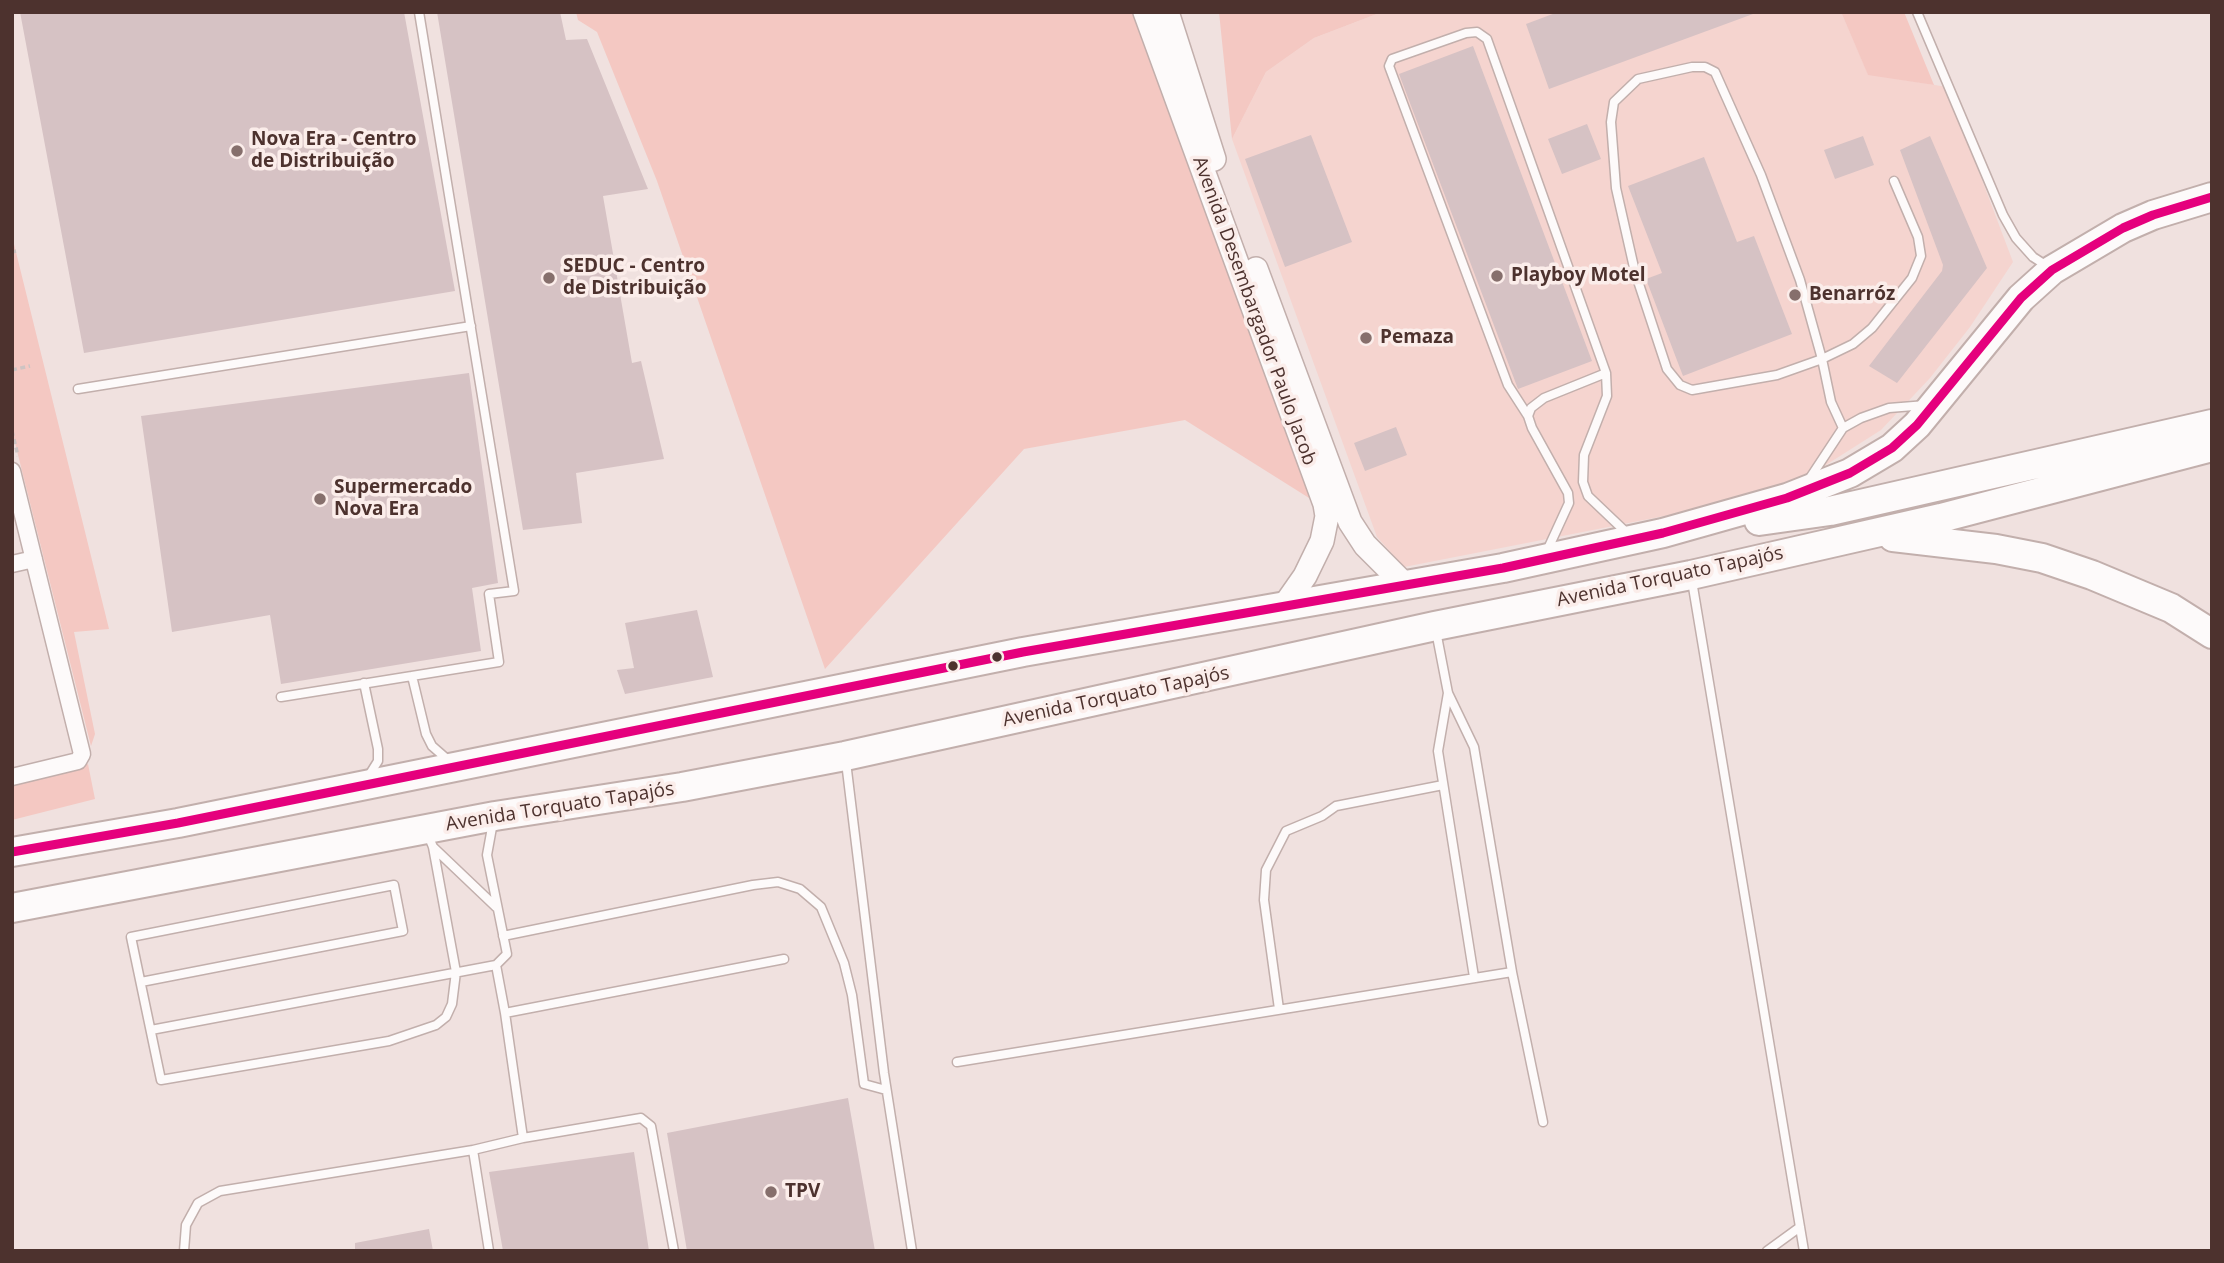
<!DOCTYPE html>
<html>
<head>
<meta charset="utf-8">
<style>
	body { margin:0 }
	#map { position:relative; width:2224px; height:1263px; overflow:hidden; background:#f0e1df; font-family:"Open Sans",sans-serif }
	canvas { display:block }
	.frame { position:absolute; inset:0; border:14px solid #4d322e; pointer-events:none }
</style>
</head>
<body>
<div id="map">
<canvas width="2224" height="1263"></canvas>
<div class="frame"></div>
</div>
<script>
const g = document.querySelector('canvas').getContext('2d');
g.lineJoin = 'round';
function paint(path, color) { g.fillStyle = color; g.fill(path, 'evenodd'); }
const shape = rows => new Path2D(rows.map(r => 'M' + r).join(''));
function stroke(path, color, width, dash) { g.strokeStyle = color; g.lineWidth = width; g.lineCap = dash ? 'butt' : 'round'; g.setLineDash(dash || []); g.stroke(path); }
function label(font, color, halo, rows, align = 'center') {
  g.font = font + ' "Open Sans",sans-serif'; g.lineWidth = 7; g.setLineDash([]); g.textBaseline = 'middle'; g.strokeStyle = halo; g.fillStyle = color; for (const [text, x, y, turn = 0] of rows) {
    g.save(); g.translate(x, y); g.rotate((+turn || 0) * Math.PI / 180); g.textAlign = isNaN(turn) ? turn : align; if (halo) g.strokeText(text, 0, 0); g.fillText(text, 0, 0); g.restore();
  }
}
paint(shape([
	[1382,12,1841,12,1868,74,1947,87,2013,262,1970,327,1930,378,1881,430,1818,470,1746,500,1404,567,1377,537,1232,139,1266,72,1314,38]
]), '#f5d4cf');
paint(shape([
	[576,12,1133,12,1325,508,1185,420,1024,449,825,669,657,181,597,32,578,20],
	[1219,12,1382,12,1314,38,1266,72,1232,139],
	[1841,12,1904,12,1934,85,1868,75],
	[12,236,109,629,74,632,95,734,91,746,12,431],
	[88,764,95,799,12,820,12,783]
]), '#f4c8c2');
paint(shape([
	[20,12,404,12,455,291,84,353],
	[437,12,560,12,566,40,587,39,648,189,603,196,632,363,641,361,664,459,576,473,582,523,523,530],
	[1558,12,1752,12,1753,14,1549,89,1526,24],
	[1473,46,1592,361,1518,389,1399,74],
	[1587,124,1601,159,1562,174,1548,139],
	[1311,135,1352,242,1285,267,1245,159],
	[1863,136,1874,165,1835,179,1824,150],
	[1930,136,1987,268,1897,383,1869,366,1942,271,1943,265,1900,150],
	[1704,157,1737,242,1754,236,1792,334,1683,376,1646,279,1662,273,1628,186],
	[469,373,498,583,472,588,481,651,281,684,270,615,172,632,141,416],
	[1396,427,1407,455,1365,471,1354,443],
	[697,610,713,677,625,694,617,670,634,668,625,623],
	[848,1098,875,1251,687,1251,667,1133],
	[634,1152,649,1251,503,1251,489,1172],
	[429,1229,433,1251,355,1251,355,1243]
]), '#d6c2c4');
const lane = shape([
	[1917,12,2003,215,2016,238,2033,257,2047,266],
	[78,389,471,326],
	[1528,416,1508,385,1389,66,1392,59,1466,33,1477,32,1487,39,1606,373,1607,396,1584,455,1583,482,1588,496,1629,535],
	[1843,428,1861,418,1889,408,1926,405],
	[1808,481,1843,428,1831,402,1822,359,1800,280,1761,175,1715,72,1705,67,1692,67,1638,79,1614,102,1611,122,1616,188,1635,272,1667,369,1680,385,1692,390,1777,375,1822,359,1853,344,1872,328,1912,278,1921,256,1918,237,1894,181],
	[1546,553,1569,503,1568,493,1532,428,1528,416,1531,408,1544,398,1606,373],
	[1692,581,1804,1251],
	[1436,631,1448,693,1474,747,1512,972,1543,1122],
	[412,676,426,734,432,746,448,760],
	[364,683,378,749,378,761,368,777],
	[1448,693,1438,751,1474,977],
	[281,697,499,662,489,594,514,591,419,12],
	[846,762,884,1073,912,1251],
	[433,847,496,907],
	[503,936,753,885,778,882,800,889,821,907,844,963,852,995,864,1084,886,1090],
	[496,965,505,1013,784,959],
	[141,982,403,931,394,885,131,937,161,1080,389,1041,436,1025,446,1017,452,1004,456,972,433,847,428,835],
	[1279,1009,1264,900,1266,870,1286,831,1322,816,1336,806,1443,785],
	[151,1030,496,965,507,954,487,855,493,822],
	[957,1062,1512,972],
	[523,1138,641,1118,651,1126,674,1251],
	[184,1251,186,1225,198,1203,220,1191,473,1150],
	[489,1251,473,1150,523,1138,505,1013],
	[1767,1251,1800,1227]
]);
const street = shape([
	[12,471,82,754,78,761,12,777],
	[12,564,34,559]
]);
const secondary = shape([
	[1145,12,1325,504,1327,516,1322,541,1305,576,1284,606],
	[1167,12,1214,159],
	[1256,269,1350,522,1365,545,1405,585]
]);
const highway = shape([
	[1759,521,1830,511,2212,424],
	[1893,537,1996,549,2042,558,2092,575,2171,608,2212,634],
	[12,852,178,823,1023,652,1503,568,1663,533,1787,498,1850,473,1892,448,1917,425,2021,298,2052,270,2123,228,2153,215,2212,197],
	[12,908,495,816,682,787,845,756,1435,626,1691,575,1941,518,2212,447]
]);
stroke(lane, '#c2afac', 11);
stroke(street, '#c2afac', 19);
stroke(secondary, '#c2afac', 26);
stroke(highway, '#c2afac', 32);
stroke(shape([
	[12,252,16,251],
	[12,370,30,366],
	[12,431,18,456]
]), '#cdc4c3', 3.5, [5, 3.5]);
stroke(lane, '#fdfafa', 8);
stroke(street, '#fdfafa', 16);
stroke(secondary, '#fdfafa', 23);
stroke(highway, '#fdfafa', 28);
stroke(shape([
	[12,852,178,823,1023,652,1503,568,1663,533,1787,498,1850,473,1892,448,1917,425,2021,298,2052,270,2123,228,2153,215,2212,197]
]), '#e5007d', 9);
for (const [x, y, r, color] of [
	[237,151,7,"#866f6c"],
	[1497,276,7,"#866f6c"],
	[549,278,7,"#866f6c"],
	[1795,295,7,"#866f6c"],
	[1366,338,7,"#866f6c"],
	[320,499,7,"#866f6c"],
	[997,657,6,"#4d322e"],
	[953,666,6,"#4d322e"],
	[771,1192,7,"#866f6c"]
]) { const dot = new Path2D(); dot.arc(x, y, r, 0, 2 * Math.PI); g.fillStyle = color; g.fill(dot); stroke(dot, '#fbedea', 2.5); }
label('bold 19px', '#4d322e', '#fbedea', [
	["Nova Era - Centro",251,140],
	["de Distribuição",251,162],
	["SEDUC - Centro",563,267],
	["de Distribuição",563,289],
	["Playboy Motel",1511,276],
	["Benarróz",1809,295],
	["Pemaza",1380,338],
	["Supermercado",334,488],
	["Nova Era",334,510],
	["TPV",785,1192]
], 'left');
label('19px', '#4d322e', '#fbedea', [
	["Avenida Desembargador Paulo Jacob",1254,311,70],
	["Avenida Torquato Tapajós",1670,577,-12],
	["Avenida Torquato Tapajós",1116,697,-12],
	["Avenida Torquato Tapajós",560,807,-9]
]);
</script>
</body>
</html>
